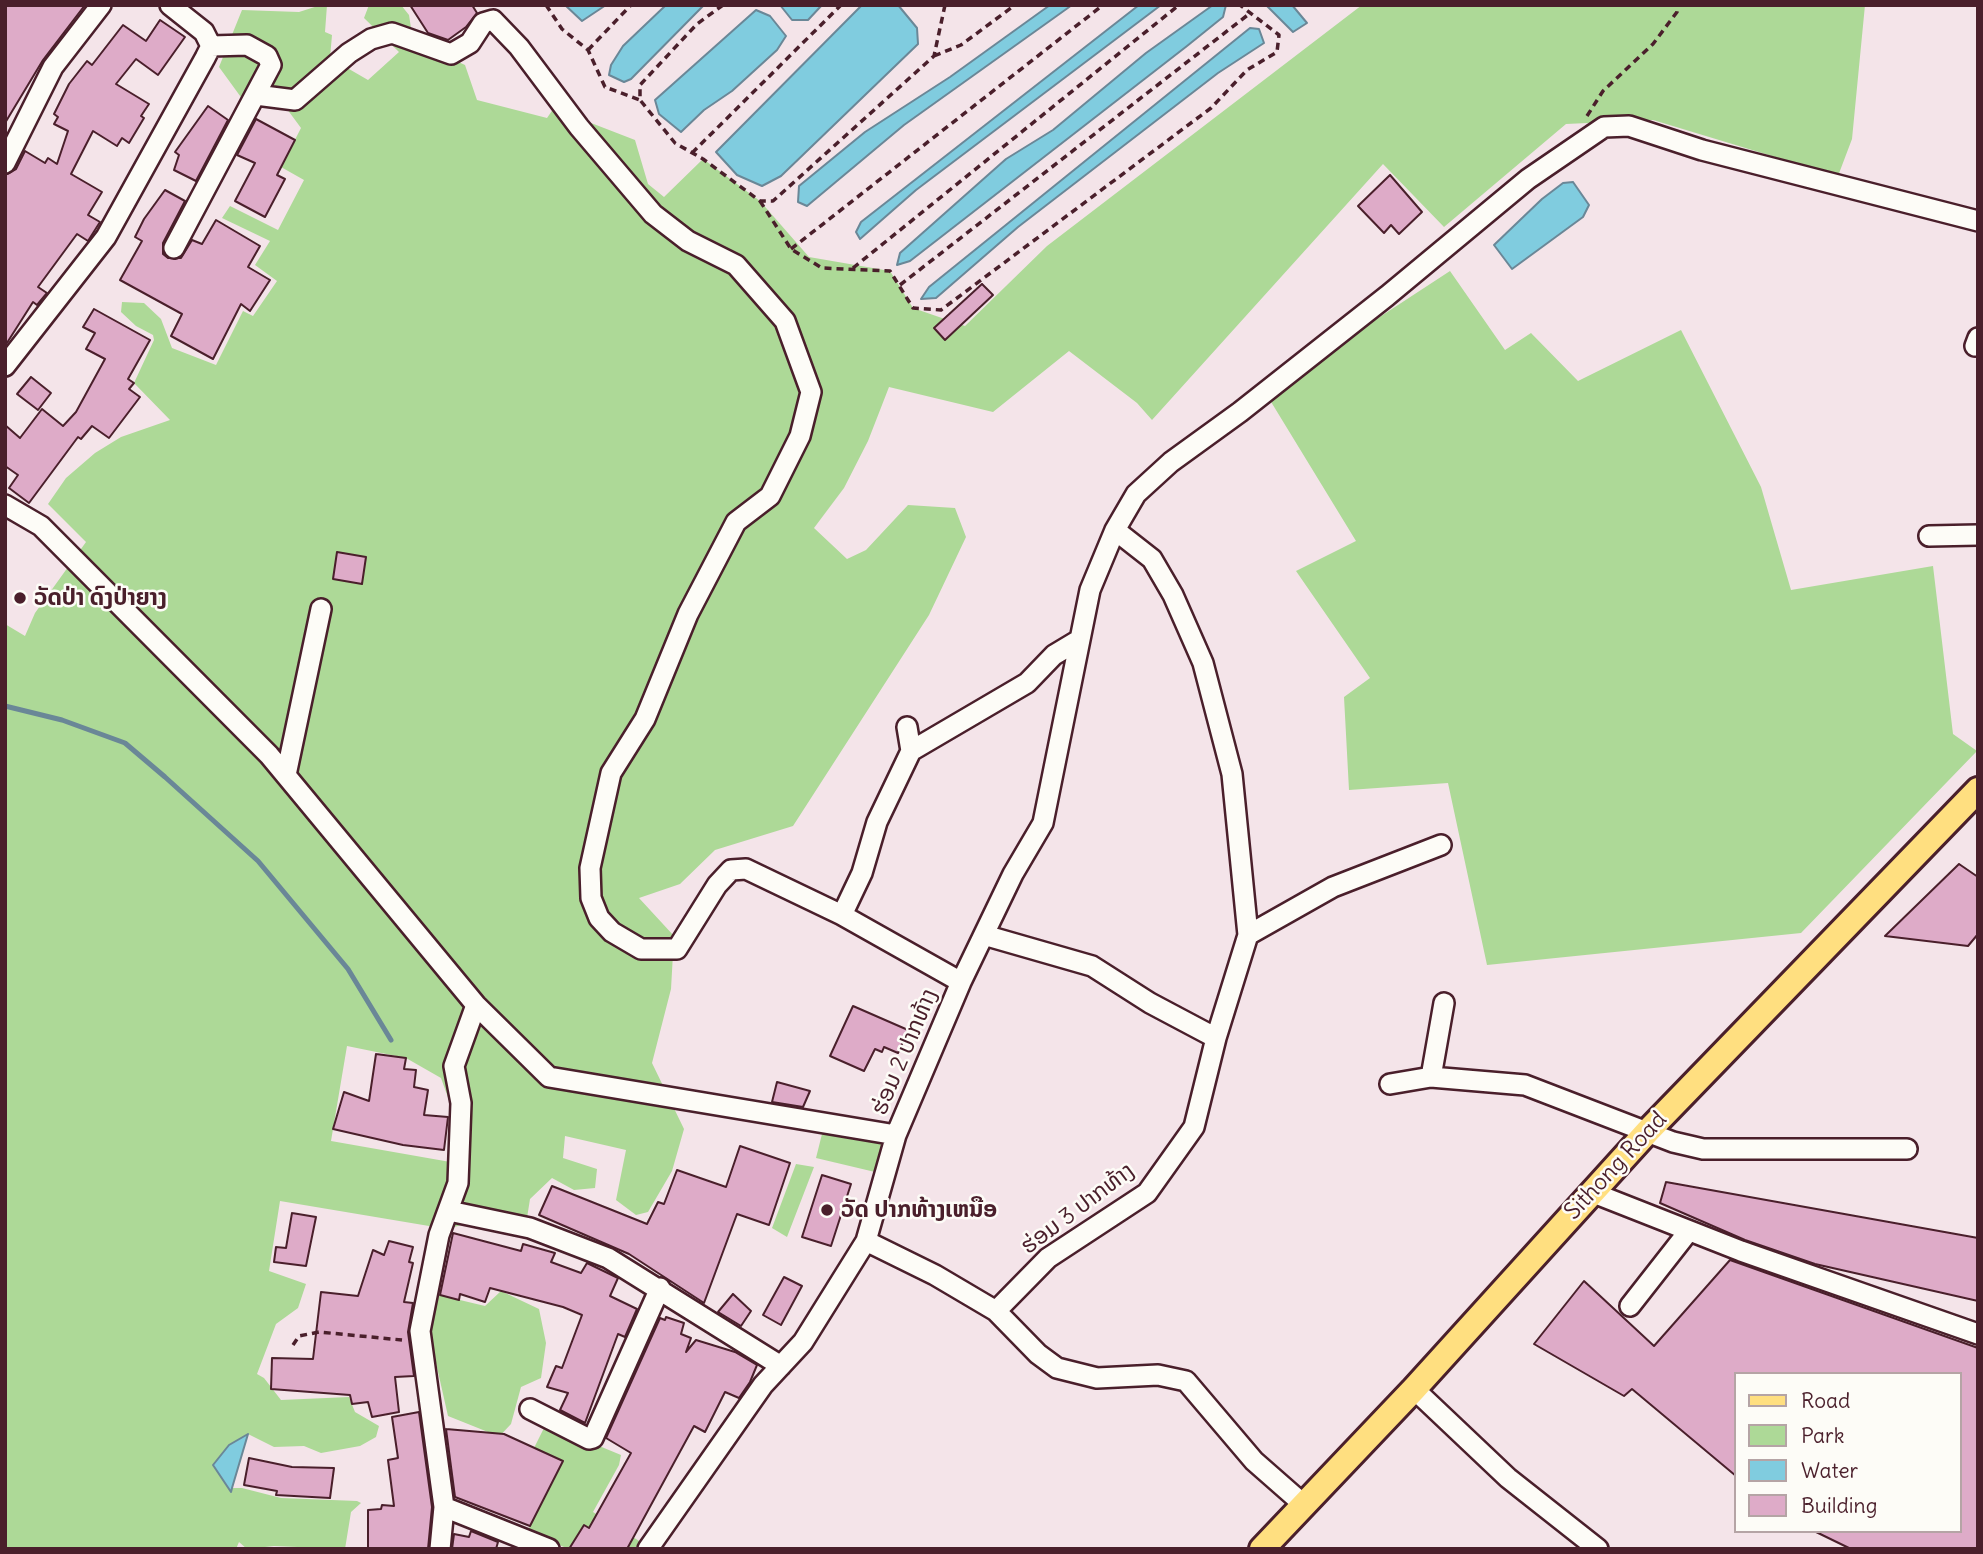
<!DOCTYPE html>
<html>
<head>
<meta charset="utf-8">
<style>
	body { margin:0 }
	#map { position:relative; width:1983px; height:1554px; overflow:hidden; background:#f4e4e9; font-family:Delius,sans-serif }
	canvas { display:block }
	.frame { position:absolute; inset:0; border:7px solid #4a1f2b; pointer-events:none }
	.legend { position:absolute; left:1734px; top:1372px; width:228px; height:161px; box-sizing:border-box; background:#fdfcf7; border:2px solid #b5a4a5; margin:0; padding:9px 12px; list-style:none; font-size:21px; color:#4a1f2b }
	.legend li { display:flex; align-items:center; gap:14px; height:35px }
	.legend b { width:35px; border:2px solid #b5a4a5 }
</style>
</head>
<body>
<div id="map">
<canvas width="1983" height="1554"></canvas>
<div class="frame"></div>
<ul class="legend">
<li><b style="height:9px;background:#ffdf80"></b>Road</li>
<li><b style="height:19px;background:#add997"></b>Park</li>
<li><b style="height:19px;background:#80ccdf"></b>Water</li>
<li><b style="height:19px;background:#deabc8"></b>Building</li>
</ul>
</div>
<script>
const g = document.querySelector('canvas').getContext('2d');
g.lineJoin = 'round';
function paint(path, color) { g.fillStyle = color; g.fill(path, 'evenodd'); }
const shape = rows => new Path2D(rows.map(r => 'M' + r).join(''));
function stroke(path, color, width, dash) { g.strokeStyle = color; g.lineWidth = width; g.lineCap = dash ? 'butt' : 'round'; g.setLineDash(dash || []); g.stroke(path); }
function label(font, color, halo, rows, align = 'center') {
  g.font = font + ' Delius,"Noto Sans Lao",sans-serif'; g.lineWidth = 5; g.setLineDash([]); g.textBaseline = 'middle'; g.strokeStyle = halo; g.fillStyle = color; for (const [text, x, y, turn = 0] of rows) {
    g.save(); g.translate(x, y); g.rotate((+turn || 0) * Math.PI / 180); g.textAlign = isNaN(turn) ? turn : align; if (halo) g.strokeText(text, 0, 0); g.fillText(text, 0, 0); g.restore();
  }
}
paint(shape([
	[321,5,327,5,325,32,332,35,330,58,368,80,399,52,364,18,369,5,401,5,409,15,413,41,465,65,477,100,547,118,558,102,573,116,635,140,648,184,664,197,703,159,760,201,809,257,890,271,913,308,965,326,1047,246,1362,5,1865,5,1852,139,1838,176,1653,120,1566,124,1444,227,1383,164,1152,420,1137,403,1069,351,993,412,889,387,868,441,844,488,814,528,847,559,866,550,908,505,955,508,966,537,929,615,793,826,715,850,680,884,639,898,674,936,671,989,652,1063,684,1129,672,1171,648,1212,636,1215,616,1200,626,1150,565,1136,563,1158,597,1169,595,1188,574,1190,552,1178,530,1199,527,1218,514,1237,476,1221,447,1229,280,1201,269,1271,306,1284,298,1308,276,1324,257,1374,264,1378,281,1400,349,1397,355,1412,379,1426,376,1437,360,1446,321,1453,304,1446,274,1447,248,1434,231,1491,232,1488,242,1488,281,1498,357,1501,361,1503,351,1512,345,1549,274,1546,247,1549,239,1542,236,1549,5,1549,5,624,25,636,35,613,86,542,48,504,66,478,95,453,121,437,170,420,134,383,154,340,153,335,136,326,121,312,122,302,144,303,161,319,172,348,216,365,243,311,253,316,277,281,255,265,270,241,222,218,230,206,278,230,304,180,281,167,301,128,273,90,243,100,219,67,242,10,299,12],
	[347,1046,406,1058,441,1078,455,1117,456,1163,331,1141],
	[1450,271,1505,350,1531,333,1578,381,1681,330,1761,487,1791,590,1933,566,1953,734,1977,751,1801,933,1487,965,1448,783,1349,790,1344,697,1370,678,1296,571,1356,541,1265,392],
	[822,1134,886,1142,875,1172,816,1158],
	[796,1164,814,1167,787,1237,772,1228],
	[501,1291,539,1309,546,1343,541,1378,521,1387,511,1424,495,1441,488,1432,448,1416,429,1332,439,1295,485,1306],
	[546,1424,621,1455,619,1465,593,1512,644,1544,641,1549,625,1549,584,1525,569,1549,527,1532,563,1461,534,1448]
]), '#add997');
const water = shape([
	[565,5,606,5,582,21,565,5],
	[666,5,704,5,631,79,624,82,609,75,611,65,623,46,666,5],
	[780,5,822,5,808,20,792,20,780,5],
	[862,5,898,5,917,28,918,44,781,176,762,186,737,175,716,152,862,5],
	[1050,5,1072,5,904,125,807,206,798,202,799,186,865,132,950,77,1050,5],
	[1139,5,1161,5,916,190,860,239,856,232,861,222,1139,5],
	[1213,5,1226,5,1223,17,1187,46,910,261,897,265,900,253,1006,159,1053,130,1146,53,1213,5],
	[1266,5,1292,5,1307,23,1293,32,1266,5],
	[756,10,770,16,786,36,777,50,732,91,704,110,681,132,659,114,655,100,756,10],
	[1250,28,1259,29,1264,43,1218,73,1018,227,936,298,921,299,929,287,1250,28],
	[1573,182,1589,205,1583,217,1512,269,1494,245,1542,199,1563,183,1573,182],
	[248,1434,232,1488,231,1492,213,1465,229,1445,248,1434]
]);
paint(water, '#80ccdf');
stroke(water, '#6a8797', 2);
stroke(shape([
	[5,706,62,720,125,743,165,777,258,861,348,969,391,1040]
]), '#6a8797', 5);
const building = shape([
	[5,5,85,5,43,60,5,123,5,5],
	[410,5,472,5,477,13,466,27,448,40,428,33,410,5],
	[160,20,185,37,158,75,136,59,116,84,149,104,141,116,144,118,129,143,122,138,117,146,93,131,71,174,102,192,88,215,100,222,88,241,77,234,38,287,47,293,37,305,33,302,5,346,5,175,16,169,25,151,45,163,48,158,57,164,68,131,54,124,58,117,54,114,69,84,87,61,92,65,123,25,146,41,160,20],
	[208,106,228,120,196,181,174,170,179,155,175,152,208,106],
	[256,119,295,140,277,175,285,179,265,217,235,201,255,163,237,155,256,119],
	[1390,175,1422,212,1399,234,1391,225,1384,233,1358,206,1390,175],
	[165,190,185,201,163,243,163,254,168,258,181,258,192,240,202,244,216,220,260,246,248,267,270,280,250,311,241,304,213,359,171,336,182,314,120,280,142,241,135,237,144,219,165,190],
	[982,284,993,295,945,340,934,328,982,284],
	[94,309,150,340,128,379,134,383,129,389,140,397,109,438,92,426,81,439,78,437,29,503,9,488,18,475,5,466,5,425,20,438,42,409,63,426,76,412,105,359,86,349,95,333,83,327,94,309],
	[31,377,51,393,38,410,17,394,31,377],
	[337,552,366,557,362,584,333,579,337,552],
	[1959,864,1978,877,1978,934,1968,946,1885,936,1959,864],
	[853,1006,908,1030,898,1053,884,1047,882,1052,875,1049,864,1071,830,1056,853,1006],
	[376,1054,406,1058,404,1069,416,1070,414,1087,428,1090,424,1115,448,1117,444,1150,403,1145,333,1129,344,1092,369,1101,376,1054],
	[777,1082,810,1091,803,1107,772,1102,777,1082],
	[740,1146,790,1163,769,1225,737,1214,704,1303,629,1254,539,1215,552,1186,647,1224,658,1202,664,1204,677,1170,726,1187,740,1146],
	[822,1175,851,1184,831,1246,802,1237,822,1175],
	[1666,1182,1978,1238,1978,1301,1815,1264,1745,1240,1660,1203,1666,1182],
	[292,1213,316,1217,306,1266,274,1262,276,1247,286,1248,292,1213],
	[453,1233,521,1251,523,1244,555,1253,551,1262,581,1273,587,1263,618,1278,610,1296,637,1309,625,1337,618,1334,585,1423,560,1410,568,1393,547,1387,556,1366,562,1368,582,1315,563,1307,490,1288,485,1302,460,1294,459,1300,440,1295,453,1233],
	[389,1241,413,1247,409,1262,413,1263,404,1302,413,1303,408,1332,414,1376,395,1377,399,1412,372,1417,368,1402,352,1404,350,1395,271,1389,272,1358,313,1359,321,1292,358,1296,373,1250,384,1255,389,1241],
	[1730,1260,1978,1348,1978,1549,1851,1549,1814,1531,1960,1531,1960,1374,1736,1374,1736,1476,1632,1389,1624,1396,1534,1344,1584,1281,1654,1346,1730,1260],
	[784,1277,802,1286,781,1325,763,1315,784,1277],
	[733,1294,751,1311,741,1326,718,1312,733,1294],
	[666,1317,684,1323,681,1334,691,1338,686,1352,696,1340,735,1352,757,1365,750,1382,739,1398,725,1392,705,1432,694,1426,627,1549,569,1549,584,1525,589,1528,631,1453,606,1438,660,1318,665,1320,666,1317],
	[419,1412,432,1507,428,1549,368,1549,368,1510,381,1509,382,1505,394,1506,388,1460,398,1458,392,1417,419,1412],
	[446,1429,504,1434,563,1461,530,1526,455,1497,446,1429],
	[249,1458,292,1467,334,1468,330,1498,276,1495,277,1491,244,1485,249,1458],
	[471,1531,498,1542,496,1549,452,1549,454,1534,469,1537,471,1531]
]);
paint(building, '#deabc8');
stroke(building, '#4a1f2b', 2);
const minor = shape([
	[256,95,295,100,349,53,371,39,392,33,451,54,470,43,483,23,493,20,519,47,579,127,653,214,688,241,736,265,785,321,811,392,800,436,770,496,736,522,688,614,645,719,611,773,590,868,591,898,599,918,612,932,641,949,677,949,717,885,731,870,746,869,842,915,961,982],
	[5,163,53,67,101,5],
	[174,248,271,65,267,56,247,45,211,46],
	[1975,346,1978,338],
	[5,366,106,237,205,58,211,46,204,32,170,5],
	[5,505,41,526,269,755,476,1005,549,1077,896,1135],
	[1115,530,1152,559,1173,595,1203,663,1232,774,1248,935],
	[1929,536,1978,535],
	[907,727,911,751],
	[286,775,321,609],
	[842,915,862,873,877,822,911,751,1027,683,1054,655,1079,640],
	[984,935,1092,966,1150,1003,1216,1038],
	[1431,1077,1444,1003],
	[1390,1084,1431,1077,1525,1085,1673,1142,1703,1149,1907,1149],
	[1591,1192,1741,1251,1978,1334],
	[449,1211,530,1228,608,1258,781,1366],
	[866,1241,935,1275,996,1311,1038,1354,1057,1368,1097,1378,1158,1375,1186,1381,1254,1461,1303,1504],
	[1630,1306,1688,1232],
	[996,1311,1048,1258,1147,1193,1194,1127,1216,1038,1248,935,1333,887,1441,845],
	[1414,1389,1508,1478,1598,1549],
	[530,1409,589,1439,593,1438,660,1288],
	[444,1507,549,1549],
	[440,1549,444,1507,420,1331,439,1235,458,1183,461,1103,454,1066,476,1005],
	[648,1549,763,1385,803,1342,866,1241,896,1135,961,982,1013,874,1043,823,1090,590,1115,530,1136,494,1171,462,1240,412,1387,296,1528,179,1604,127,1629,126,1702,150,1978,221]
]);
const major = shape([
	[1262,1549,1414,1389,1648,1131,1978,790]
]);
stroke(minor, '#4a1f2b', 24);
stroke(major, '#4a1f2b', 30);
stroke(shape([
	[546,5,562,29,588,50,605,87,640,100],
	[723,5,697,24,640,85,640,100,675,143,703,159,760,201,773,201,934,56,945,5],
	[588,50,631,5],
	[934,56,961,45,1015,5],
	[1587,116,1603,91,1653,44,1677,12,1678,5],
	[692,153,841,5],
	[760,201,791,249,822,268,890,271,913,308,941,310,1211,108,1247,70,1277,52,1279,35,1240,5],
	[791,249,1103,5],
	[853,268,1179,5],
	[900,285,1249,14],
	[293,1345,299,1336,319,1332,402,1340]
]), '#4a1f2b', 3.5, [7, 5]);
stroke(minor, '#fdfcf7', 19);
stroke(major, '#ffdf80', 24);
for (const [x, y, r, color] of [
	[20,598,7,"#4a1f2b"],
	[827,1210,7,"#4a1f2b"]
]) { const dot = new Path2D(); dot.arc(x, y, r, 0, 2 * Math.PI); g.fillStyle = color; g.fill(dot); stroke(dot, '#fdfcf7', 2.5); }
label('bold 23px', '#4a1f2b', '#fdfcf7', [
	["ວັດປ່າ ດົງປ່າຍາງ",34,598],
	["ວັດ ປາກທ້າງເຫນືອ",841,1210]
], 'left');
label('23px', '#4a1f2b', '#fdfcf7', [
	["ຮ່ອມ 2 ປາກທ້າງ",905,1052,-67],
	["Sithong Road",1616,1166,-47],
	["ຮ່ອມ 3 ປາກທ້າງ",1078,1209,-37]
]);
</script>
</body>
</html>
